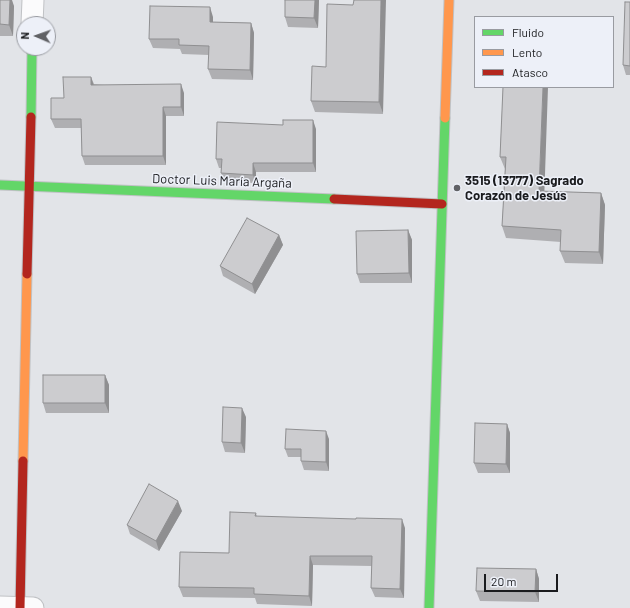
<!DOCTYPE html>
<html>
<head>
<meta charset="utf-8">
<style>
	body { margin:0 }
	#map { position:relative; width:630px; height:608px; overflow:hidden; background:#e2e4e8; font-family:Barlow,sans-serif }
	canvas { display:block }
	.legend { position:absolute; left:474px; top:16px; width:140px; height:72px; box-sizing:border-box; background:#edf0f8; border:1px solid #999ba1; margin:0; padding:5px 7px; list-style:none; font-size:12px; color:#1a1b1e }
	.legend li { display:flex; align-items:center; gap:8px; height:20px }
	.legend b { width:20px; border:1px solid #999ba1 }
	.north { position:absolute; left:16px; top:16px; width:40px; height:40px; box-sizing:border-box; background:#edf0f8; border:1px solid #999ba1; border-radius:50%; rotate:272deg; font-size:11px; font-weight:700; line-height:16px; text-align:center; color:#1a1b1e }
	.north::after { content:''; display:block; margin:auto; width:14px; height:18px; background:#606165; clip-path:polygon(50% 0,100% 100%,50% 72%,0 100%) }
	.scale { position:absolute; left:484px; top:574px; width:74px; height:18px; box-sizing:border-box; border:2px solid #1a1b1e; border-top:0; padding-left:5px; font-size:12px; line-height:14px; white-space:nowrap; color:#1a1b1e; -webkit-text-stroke:3px #edf0f8; paint-order:stroke }
</style>
</head>
<body>
<div id="map">
<canvas width="630" height="608"></canvas>
<ul class="legend">
<li><b style="height:5px;background:#63d668"></b>Fluido</li>
<li><b style="height:5px;background:#ff974d"></b>Lento</li>
<li><b style="height:5px;background:#b3261e"></b>Atasco</li>
</ul>
<div class="north">N</div>
<div class="scale">20 m</div>
</div>
<script>
const g = document.querySelector('canvas').getContext('2d');
g.lineJoin = 'round';
const shape = rows => new Path2D(rows.map(r => 'M' + r).join(''));
function stroke(path, color, width, dash) { g.strokeStyle = color; g.lineWidth = width; g.lineCap = dash ? 'butt' : 'round'; g.setLineDash(dash || []); g.stroke(path); }
function paint(path, color) { g.fillStyle = color; g.fill(path, 'evenodd'); }
function label(font, color, halo, rows, align = 'center') {
  g.font = font + ' Barlow,sans-serif'; g.lineWidth = 3; g.setLineDash([]); g.textBaseline = 'middle'; g.strokeStyle = halo; g.fillStyle = color; for (const [text, x, y, turn = 0] of rows) {
    g.save(); g.translate(x, y); g.rotate((+turn || 0) * Math.PI / 180); g.textAlign = isNaN(turn) ? turn : align; if (halo) g.strokeText(text, 0, 0); g.fillText(text, 0, 0); g.restore();
  }
}
const street = shape([
	[32,24,33,0],
	[0,607,33,608]
]);
const fast = shape([
	[31,117,32,48],
	[0,185,334,199],
	[429,608,445,118]
]);
const slow = shape([
	[445,118,449,0],
	[23,461,27,274]
]);
const jam = shape([
	[334,199,442,204],
	[27,274,31,117],
	[20,608,23,461]
]);
stroke(street, '#c0c2c5', 23);
stroke(fast, '#c0c2c5', 11);
stroke(slow, '#c0c2c5', 11);
stroke(jam, '#c0c2c5', 11);
stroke(street, '#fbfbfc', 21);
stroke(fast, '#63d668', 9);
stroke(slow, '#ff974d', 9);
stroke(jam, '#b3261e', 9);
paint(shape([
	[0,0,14,6,13,36,0,36],
	[319,0,318,28,288,27,285,17],
	[630,2,630,75,626,75,623,65],
	[353,5,383,114,315,112,311,101],
	[213,17,213,22,251,23,254,33,253,80,212,79,208,69,209,55,182,54,180,49,153,48,149,39],
	[91,77,94,84,184,93,184,116,166,116,166,165,85,165,82,156,81,128,55,128,51,119,64,98],
	[503,87,544,191,601,193,605,205,603,264,565,263,560,251,561,242,506,238,502,226,505,169,500,157],
	[316,129,316,172,256,172,256,183,225,182,221,173,221,168,219,168,216,159],
	[408,230,412,240,412,283,360,283,357,274],
	[279,235,283,245,255,294,223,276,220,266],
	[105,375,109,385,109,413,46,413,43,403],
	[246,417,245,453,225,452,222,442],
	[507,424,510,433,510,473,478,473,474,463],
	[329,439,329,471,304,470,301,461,301,457,288,457,285,449],
	[182,511,159,551,130,534,127,525],
	[256,513,257,517,405,528,404,598,375,597,371,588,372,566,313,565,312,606,257,604,255,598,183,597,179,587,229,553],
	[536,569,539,579,539,602,480,601,476,591]
]), '#afafb2');
paint(shape([
	[9,0,12,0,14,6,13,36,9,25],
	[315,0,319,0,318,28,314,18],
	[381,0,386,0,383,114,379,102],
	[210,7,213,17,213,32,210,22],
	[251,23,254,33,253,80,250,70],
	[91,77,94,86,91,85],
	[181,84,184,93,184,116,181,107],
	[543,87,548,87,544,203,539,191],
	[163,107,166,116,166,165,163,156],
	[313,120,316,129,316,172,313,163],
	[253,163,256,172,256,183,253,175],
	[601,193,605,205,603,264,599,252],
	[408,230,412,240,412,283,409,273],
	[279,235,283,245,255,294,252,284],
	[105,375,109,385,109,413,105,403],
	[242,408,246,417,245,453,241,443],
	[507,424,510,433,510,473,506,464],
	[326,431,329,439,329,471,326,462],
	[178,501,182,511,159,551,156,541],
	[402,519,405,528,404,598,400,589],
	[310,556,313,565,312,606,309,596],
	[536,569,539,579,539,602,535,592]
]), '#8f8f91');
const building = shape([
	[0,0,10,0,9,25,0,24,0,0],
	[285,0,315,0,314,18,285,17,285,0],
	[354,0,381,0,379,102,311,101,312,66,326,67,327,4,353,5,354,0],
	[625,2,630,2,630,66,623,65,625,2],
	[150,6,210,7,210,22,251,23,250,70,208,69,209,46,179,45,179,39,149,39,150,6],
	[63,77,91,77,91,85,181,84,181,107,163,107,163,156,82,156,81,119,51,119,51,98,64,98,63,77],
	[503,87,543,87,539,191,601,193,599,252,560,251,561,230,502,226,506,157,500,157,503,87],
	[283,120,313,120,313,163,253,163,253,175,221,173,222,159,216,159,217,122,283,125,283,120],
	[247,218,279,235,252,284,220,266,247,218],
	[408,230,409,273,357,274,356,231,408,230],
	[43,375,105,375,105,403,43,403,43,375],
	[223,407,242,408,241,443,222,442,223,407],
	[475,423,507,424,506,464,474,463,475,423],
	[286,429,326,431,326,462,301,461,301,449,285,449,286,429],
	[149,484,178,501,156,541,127,525,149,484],
	[230,512,256,513,255,516,356,519,356,518,402,519,400,589,371,588,372,556,310,556,309,596,254,594,254,588,179,587,180,552,229,553,230,512],
	[477,568,536,569,535,592,476,591,477,568]
]);
paint(building, '#cccccf');
stroke(building, '#8f8f91', 1);
for (const [x, y, r, color] of [
	[457,188,4,"#606165"]
]) { const dot = new Path2D(); dot.arc(x, y, r, 0, 2 * Math.PI); g.fillStyle = color; g.fill(dot); stroke(dot, '#edf0f8', 1.5); }
label('13px', '#1a1b1e', '#edf0f8', [
	["Doctor Luis María Argaña",222,181,2]
]);
label('bold 13px', '#1a1b1e', '#edf0f8', [
	["3515 (13777) Sagrado",465,181],
	["Corazón de Jesús",465,196]
], 'left');
</script>
</body>
</html>
